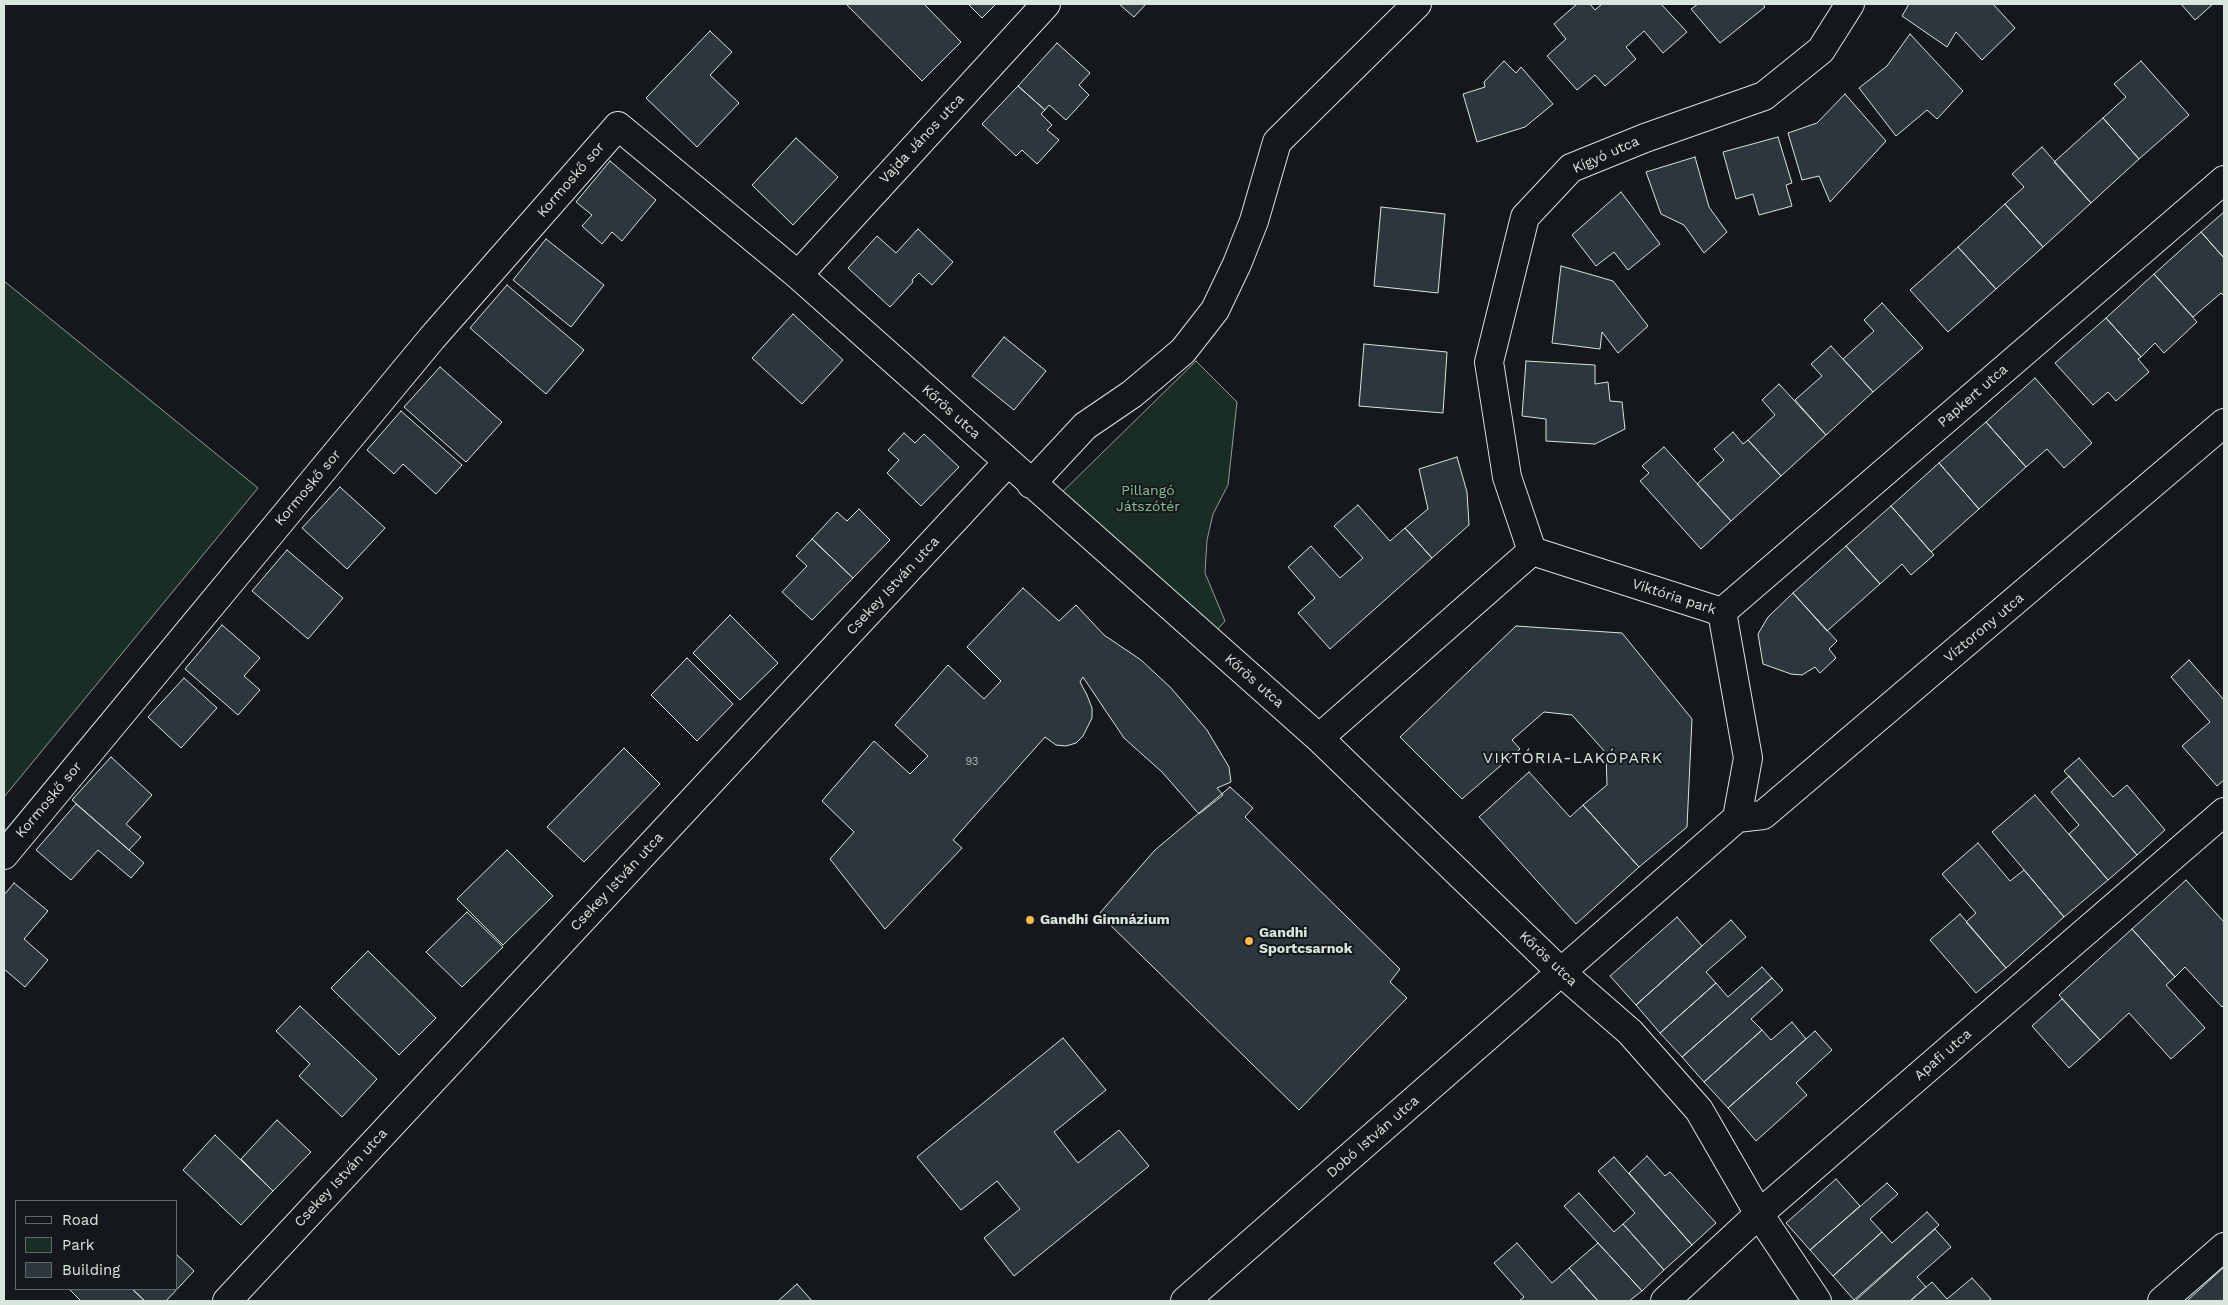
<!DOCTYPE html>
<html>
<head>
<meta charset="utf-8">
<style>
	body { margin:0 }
	#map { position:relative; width:2228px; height:1305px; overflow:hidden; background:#14181c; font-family:"Work Sans",sans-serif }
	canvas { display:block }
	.frame { position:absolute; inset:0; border:5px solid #d8e6dc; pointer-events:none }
	.legend { position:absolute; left:15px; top:1200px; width:162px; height:90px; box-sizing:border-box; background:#14181c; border:1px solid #626a69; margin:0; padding:6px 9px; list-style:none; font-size:15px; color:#d8e6dc }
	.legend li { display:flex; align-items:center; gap:10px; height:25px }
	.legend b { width:25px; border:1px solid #626a69 }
</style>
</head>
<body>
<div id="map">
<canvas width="2228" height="1305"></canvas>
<div class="frame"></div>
<ul class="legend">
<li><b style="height:6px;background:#14181c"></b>Road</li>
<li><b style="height:14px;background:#1a2d24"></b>Park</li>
<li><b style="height:14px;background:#2c363c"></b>Building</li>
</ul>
</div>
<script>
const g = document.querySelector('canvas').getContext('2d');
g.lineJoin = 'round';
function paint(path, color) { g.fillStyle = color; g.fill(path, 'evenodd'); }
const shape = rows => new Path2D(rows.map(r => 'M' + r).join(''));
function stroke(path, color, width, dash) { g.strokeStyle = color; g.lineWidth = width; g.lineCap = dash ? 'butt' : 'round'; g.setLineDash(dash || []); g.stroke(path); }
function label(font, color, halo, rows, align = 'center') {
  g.font = font + ' "Work Sans",sans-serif'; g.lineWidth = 4; g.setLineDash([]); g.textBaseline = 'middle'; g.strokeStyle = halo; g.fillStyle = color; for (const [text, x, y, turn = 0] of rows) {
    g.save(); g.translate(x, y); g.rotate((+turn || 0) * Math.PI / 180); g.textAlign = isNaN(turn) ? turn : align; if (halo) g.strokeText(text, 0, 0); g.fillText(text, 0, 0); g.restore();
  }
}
const green = shape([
	[4,281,258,488,4,797,4,281],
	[1196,361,1237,402,1228,485,1213,514,1207,540,1205,573,1225,621,1208,640,1052,502,1196,361]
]);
paint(green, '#1a2d24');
stroke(green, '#939e99', 1);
const building = shape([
	[846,4,924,4,961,42,922,81,846,4],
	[968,4,996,4,982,18,968,4],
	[1119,4,1146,4,1134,17,1119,4],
	[1577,4,1590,4,1595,10,1602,4,1661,4,1687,32,1663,53,1644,31,1626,47,1636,59,1605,86,1595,75,1577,90,1547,56,1566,39,1554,24,1577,4],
	[1698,4,1763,4,1765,7,1720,43,1691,9,1698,4],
	[1909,4,1993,4,2015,28,1982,60,1956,32,1947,47,1902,16,1909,4],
	[2181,4,2213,4,2195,20,2181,4],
	[710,31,732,52,710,75,739,103,697,147,646,98,710,31],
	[1910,34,1963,91,1937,119,1927,110,1896,136,1859,88,1887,66,1910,34],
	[1057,43,1090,73,1079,85,1089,95,1066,120,1049,105,1045,110,1018,86,1057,43],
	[1504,61,1516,73,1521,67,1553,104,1525,127,1477,142,1463,94,1485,87,1484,82,1504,61],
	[2141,61,2189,115,2139,159,2103,118,2126,97,2114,84,2141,61],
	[1018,86,1045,110,1041,114,1052,125,1047,130,1059,140,1037,164,1022,150,1016,156,982,124,1018,86],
	[1845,94,1886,141,1830,202,1819,176,1802,180,1788,133,1817,123,1845,94],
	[2103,118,2139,159,2091,203,2054,162,2103,118],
	[1778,137,1792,183,1786,185,1792,206,1759,215,1753,194,1736,199,1723,152,1778,137],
	[796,138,838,177,793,225,752,185,796,138],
	[2042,147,2091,203,2043,247,2005,204,2024,187,2012,174,2042,147],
	[1695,157,1709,207,1727,232,1704,253,1684,225,1661,214,1646,172,1695,157],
	[610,161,656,200,622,241,612,232,602,244,582,226,592,215,576,202,610,161],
	[1621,192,1660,244,1628,270,1614,252,1596,266,1572,235,1621,192],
	[2005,204,2043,247,1996,289,1958,247,2005,204],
	[1381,207,1445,214,1438,293,1374,286,1381,207],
	[2224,212,2224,258,2201,232,2224,212],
	[918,229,953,262,932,285,919,273,912,280,913,282,890,307,848,268,877,236,896,253,918,229],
	[2201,232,2224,258,2224,296,2221,293,2193,317,2154,274,2201,232],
	[546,239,604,285,571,327,513,280,546,239],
	[1958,247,1996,289,1948,332,1910,290,1958,247],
	[1561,266,1613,281,1648,326,1618,353,1602,332,1600,349,1552,343,1561,266],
	[2154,274,2197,322,2164,353,2155,343,2141,357,2106,318,2154,274],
	[507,285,584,350,546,394,470,328,507,285],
	[1882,303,1923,348,1873,392,1843,359,1874,331,1864,320,1882,303],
	[793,314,843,360,802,404,752,358,793,314],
	[2106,318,2141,357,2138,359,2149,372,2116,401,2108,392,2093,405,2055,363,2106,318],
	[1004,337,1046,371,1014,410,972,376,1004,337],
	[1364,344,1447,352,1443,413,1359,406,1364,344],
	[1831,346,1873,392,1826,435,1795,400,1822,376,1811,364,1831,346],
	[1526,361,1595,365,1595,384,1608,382,1610,401,1622,402,1625,429,1595,444,1546,441,1546,419,1522,416,1526,361],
	[440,367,502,422,466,462,404,407,440,367],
	[2035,378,2092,443,2064,468,2047,449,2026,467,1986,422,2035,378],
	[1779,384,1826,435,1781,476,1748,440,1775,415,1762,400,1779,384],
	[401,411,462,465,436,494,403,464,394,474,367,450,401,411],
	[1986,422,2026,467,1979,509,1939,463,1986,422],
	[1733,432,1743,444,1748,440,1781,476,1731,521,1697,484,1724,460,1714,449,1733,432],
	[904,433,915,443,924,434,959,467,921,506,887,473,899,460,888,450,904,433],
	[1664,447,1731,521,1701,549,1640,481,1649,473,1642,466,1664,447],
	[1457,457,1467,492,1469,525,1432,558,1405,528,1428,509,1419,469,1457,457],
	[1939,463,1979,509,1931,552,1891,506,1939,463],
	[340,487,385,528,347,569,302,528,340,487],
	[1358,505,1390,541,1405,528,1432,558,1330,649,1298,613,1315,598,1288,567,1311,546,1340,578,1363,558,1334,526,1358,505],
	[1891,506,1934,555,1911,575,1902,564,1880,584,1846,546,1891,506],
	[859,509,890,540,853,578,812,539,837,512,847,521,859,509],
	[812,539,853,578,812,620,782,592,807,566,796,556,812,539],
	[1846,546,1880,584,1827,631,1793,593,1846,546],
	[287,550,343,598,308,639,252,591,287,550],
	[1023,588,1059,621,1076,605,1104,635,1141,660,1171,688,1207,730,1229,767,1231,782,1217,788,1223,795,1199,814,1162,772,1124,738,1083,677,1080,682,1087,695,1092,708,1092,718,1083,736,1076,743,1066,746,1056,745,1045,737,953,840,962,848,885,929,830,859,854,832,822,801,874,741,910,774,928,756,895,725,948,665,984,699,1001,681,967,647,1023,588],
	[1793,593,1837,641,1829,649,1836,658,1820,673,1815,667,1802,675,1791,674,1763,664,1758,634,1768,617,1793,593],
	[730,615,778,663,740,700,693,653,730,615],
	[222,625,260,658,244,676,260,690,238,715,185,669,222,625],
	[1516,626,1622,633,1692,719,1687,827,1639,867,1583,805,1607,785,1606,753,1572,715,1544,712,1512,740,1520,749,1462,799,1400,737,1516,626],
	[687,658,733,704,697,741,651,695,687,658],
	[2189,660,2224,700,2224,780,2217,786,2182,746,2210,722,2171,677,2189,660],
	[184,678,217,708,181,748,148,717,184,678],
	[624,748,660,784,584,862,547,827,624,748],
	[111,757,152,795,126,824,141,837,129,850,72,800,111,757],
	[2079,758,2113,797,2127,785,2165,830,2137,855,2064,771,2079,758],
	[1529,772,1570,817,1583,805,1639,867,1576,924,1479,817,1529,772],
	[2069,776,2137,855,2108,880,2069,834,2079,825,2051,792,2069,776],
	[1230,787,1253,808,1245,817,1400,969,1390,982,1407,998,1299,1110,1099,914,1155,850,1230,787],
	[2035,795,2108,880,2064,917,1992,832,2035,795],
	[76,804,144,863,131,878,98,850,71,880,36,850,76,804],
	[1978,843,2010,881,2024,870,2064,917,2006,968,1966,922,1976,913,1942,874,1978,843],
	[507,850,553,896,503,945,457,899,507,850],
	[2186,880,2224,922,2224,1005,2222,1007,2185,967,2175,977,2132,929,2186,880],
	[14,883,48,911,24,939,48,960,25,987,4,969,4,895,14,883],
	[467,912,503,947,462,987,426,952,467,912],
	[1960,914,2006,968,1976,993,1930,940,1960,914],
	[1677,917,1702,946,1636,1005,1610,976,1677,917],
	[1731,920,1746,937,1706,972,1716,983,1660,1033,1636,1005,1731,920],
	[2132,929,2175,977,2166,985,2205,1028,2171,1059,2129,1013,2100,1040,2059,995,2132,929],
	[368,951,436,1018,399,1055,331,988,368,951],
	[1762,967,1772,978,1682,1057,1660,1033,1716,983,1728,997,1762,967],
	[1772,978,1783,990,1751,1019,1762,1030,1704,1082,1682,1057,1772,978],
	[2062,999,2100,1040,2069,1068,2032,1026,2062,999],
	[300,1006,377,1079,342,1117,299,1076,310,1064,276,1031,300,1006],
	[1792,1022,1806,1039,1728,1108,1704,1082,1762,1030,1771,1040,1792,1022],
	[1815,1031,1832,1050,1796,1083,1807,1095,1756,1141,1728,1108,1815,1031],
	[1063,1038,1106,1090,1054,1132,1078,1163,1119,1130,1149,1166,1014,1276,984,1238,1020,1209,997,1181,961,1210,917,1157,1063,1038],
	[277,1120,311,1152,273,1191,241,1159,277,1120],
	[215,1135,273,1191,241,1225,183,1170,215,1135],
	[1647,1156,1665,1176,1670,1172,1716,1223,1692,1245,1629,1173,1647,1156],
	[1614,1157,1692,1245,1664,1270,1623,1224,1635,1213,1598,1171,1614,1157],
	[1836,1179,1860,1206,1810,1250,1786,1223,1836,1179],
	[1887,1183,1898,1194,1870,1219,1882,1232,1833,1276,1810,1250,1887,1183],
	[1579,1193,1614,1232,1623,1224,1664,1270,1642,1291,1564,1206,1579,1193],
	[1927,1212,1939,1225,1854,1300,1833,1276,1882,1232,1892,1243,1927,1212],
	[1935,1229,1951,1247,1917,1277,1926,1287,1910,1301,1855,1301,1935,1229],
	[1517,1243,1552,1283,1569,1268,1598,1301,1519,1301,1524,1297,1494,1263,1517,1243],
	[1598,1243,1642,1291,1629,1301,1598,1301,1569,1268,1598,1243],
	[176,1254,194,1271,166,1301,145,1301,132,1289,176,1289,176,1254],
	[2224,1267,2224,1301,2187,1301,2224,1267],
	[1972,1278,1991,1299,1988,1301,1910,1301,1932,1282,1947,1299,1972,1278],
	[797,1284,812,1301,778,1301,797,1284],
	[69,1289,132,1289,145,1301,81,1301,69,1289]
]);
paint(building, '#2c363c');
stroke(building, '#d8e6dc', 1);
const minor = shape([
	[798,275,1046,4],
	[1031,484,1085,426,1132,394,1183,351,1215,310,1237,264,1254,221,1277,142,1417,4],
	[1532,551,1507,477,1489,362,1525,217,1571,168,1645,138,1764,96,1821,50,1850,4],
	[1722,612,2224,180],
	[1737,818,1763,815,2224,423],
	[4,855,432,338,618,126,798,275,1319,738,1561,972,1630,1032,1699,1110,1759,1214,1817,1301],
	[227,1301,1007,463],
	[1185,1301,1737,818,1748,758,1722,612,1532,551,1319,738],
	[1665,1301,1759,1214,2224,812],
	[2162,1301,2224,1247]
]);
stroke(minor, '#d8e6dc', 30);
stroke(minor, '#14181c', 28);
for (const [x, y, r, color] of [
	[1030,920,5,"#ffb74d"],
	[1249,941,5,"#ffb74d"]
]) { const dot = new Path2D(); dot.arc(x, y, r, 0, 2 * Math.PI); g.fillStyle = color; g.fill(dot); stroke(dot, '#14181c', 2); }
label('11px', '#adbab4', null, [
	["93",972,762]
]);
label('14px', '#d8e6dc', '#14181c', [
	["Vajda János utca",922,139,-47],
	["Kígyó utca",1606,155,-24],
	["Kormoskő sor",571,180,-49],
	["Papkert utca",1973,396,-41],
	["Kőrös utca",951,412,42],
	["Kormoskő sor",308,488,-50],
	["Csekey István utca",893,586,-47],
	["Viktória park",1674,597,18],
	["Víztorony utca",1984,628,-40],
	["Kőrös utca",1254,681,41],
	["Kormoskő sor",49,800,-50],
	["Csekey István utca",617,882,-47],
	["Kőrös utca",1548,959,43],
	["Apafi utca",1943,1055,-41],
	["Dobó István utca",1373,1137,-41],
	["Csekey István utca",341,1178,-47]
]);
label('14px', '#8ac095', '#14181c', [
	["Pillangó",1148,491],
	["Játszótér",1148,507]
]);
label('bold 14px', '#d8e6dc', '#14181c', [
	["Gandhi Gimnázium",1040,920],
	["Gandhi",1259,933],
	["Sportcsarnok",1259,949]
], 'left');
g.letterSpacing = '1px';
label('16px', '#d8e6dc', '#14181c', [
	["VIKTÓRIA-LAKÓPARK",1573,758]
]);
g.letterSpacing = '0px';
</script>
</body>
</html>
